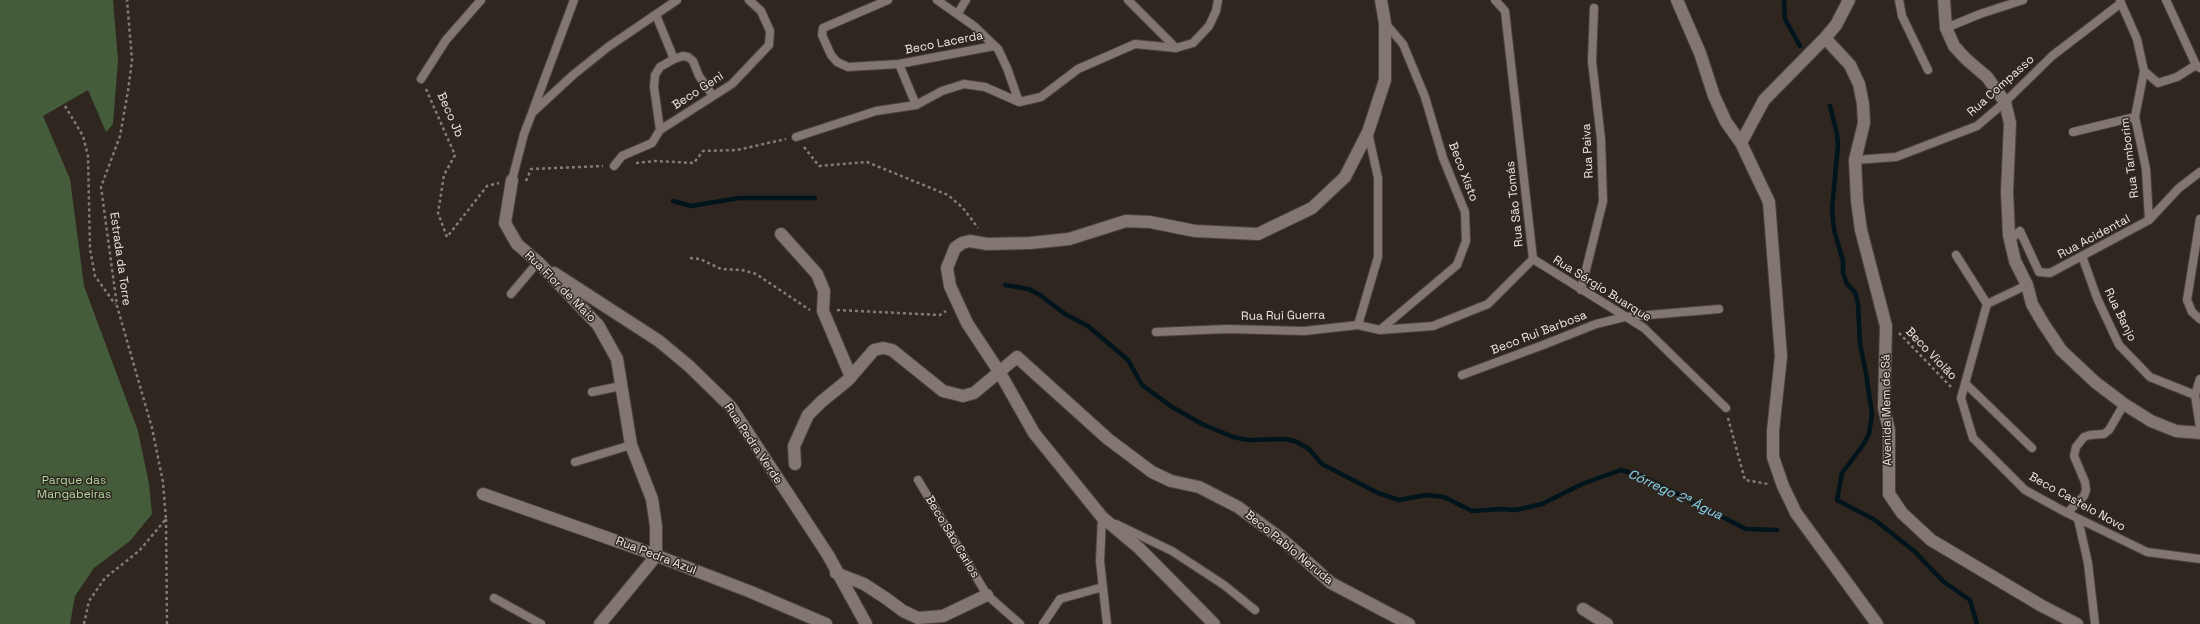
<!DOCTYPE html>
<html>
<head>
<meta charset="utf-8">
<style>
	body { margin:0 }
	canvas { display:block; background:#2f2620 }
</style>
</head>
<body>
<canvas width="2200" height="624"></canvas>
<script>
const g = document.querySelector('canvas').getContext('2d');
g.lineJoin = 'round';
function paint(path, color) { g.fillStyle = color; g.fill(path, 'evenodd'); }
const shape = rows => new Path2D(rows.map(r => 'M' + r).join(''));
function stroke(path, color, width, dash) { g.strokeStyle = color; g.lineWidth = width; g.lineCap = dash ? 'butt' : 'round'; g.setLineDash(dash || []); g.stroke(path); }
function label(font, color, halo, rows, align = 'center') {
  g.font = font + ' "Space Grotesk",sans-serif'; g.lineWidth = 3; g.setLineDash([]); g.textBaseline = 'middle'; g.strokeStyle = halo; g.fillStyle = color; for (const [text, x, y, turn = 0] of rows) {
    g.save(); g.translate(x, y); g.rotate((+turn || 0) * Math.PI / 180); g.textAlign = isNaN(turn) ? turn : align; if (halo) g.strokeText(text, 0, 0); g.fillText(text, 0, 0); g.restore();
  }
}
paint(shape([
	[0,0,113,0,118,60,113,124,106,132,88,90,43,116,70,179,84,286,138,431,149,484,152,514,130,541,94,568,75,596,70,624,0,624]
]), '#445c3a');
stroke(shape([
	[1784,0,1785,19,1800,46],
	[1830,106,1837,134,1838,145,1832,209,1834,230,1843,261,1843,273,1847,284,1855,292,1858,304,1860,344,1866,373,1872,414,1869,434,1863,445,1842,473,1837,500,1875,520,1914,551,1944,582,1970,600,1977,624],
	[673,201,691,206,739,198,815,198],
	[1005,285,1029,289,1040,295,1065,314,1088,326,1128,360,1142,385,1172,407,1202,424,1233,437,1248,440,1286,439,1297,442,1309,449,1322,464,1378,493,1399,500,1426,495,1444,497,1472,511,1501,509,1516,510,1542,504,1582,484,1621,470,1642,476,1746,529,1777,530]
]), '#00141c', 4.5);
const lane = shape([
	[888,0,823,28,822,35,831,55,837,62,848,67,899,64,994,46],
	[937,0,974,26,998,49,1007,68,1019,102],
	[1128,0,1176,48],
	[1899,0,1902,16,1928,70],
	[2166,0,2196,65,2200,68],
	[2121,3,2137,39,2144,71,2135,117,2146,169,2149,220],
	[958,13,966,0],
	[656,15,674,59],
	[1946,28,1980,14,2023,0],
	[899,64,916,105],
	[2144,71,2158,83,2177,77,2196,65],
	[421,79,446,40,481,0],
	[533,110,574,0],
	[660,130,654,87,655,75,660,67,674,59,683,56,688,57,693,61,699,76,713,96],
	[2073,132,2135,117],
	[796,137,876,111,916,105,942,91,964,84,985,87,1019,102,1041,97,1078,69,1135,44,1176,48,1193,43,1209,26,1216,11,1218,0],
	[1855,160,1896,157,1977,126,2005,102,2052,56,2121,3,2120,0],
	[614,166,622,156,652,143,660,130,732,84,769,45,770,31,761,11,749,0],
	[512,180,524,134,532,113,573,75,608,47,677,0],
	[2200,219,2187,300,2192,312,2200,319],
	[2010,240,2020,231,2039,272,2050,273,2149,220,2179,188,2200,172],
	[1956,255,1987,304],
	[2082,256,2097,298,2119,345,2150,377,2195,395],
	[1533,259,1644,328,1726,408],
	[2027,285,1987,304,1961,398,1973,438,2025,490,2067,513,2147,552,2200,559],
	[1581,290,1603,201,1601,139,1592,61,1594,8],
	[511,294,538,262],
	[1358,325,1380,330,1433,326,1488,304,1533,259,1505,11,1495,0],
	[1380,330,1457,265,1466,241,1465,212,1443,158,1425,97,1403,44,1385,23],
	[1156,332,1227,329,1304,331,1358,325,1378,257,1378,178,1368,132],
	[1462,375,1543,345,1596,324,1625,317,1719,309],
	[2200,379,2195,395,2200,428],
	[1966,384,2032,448],
	[592,392,621,386],
	[575,462,631,445],
	[918,480,987,595,1020,624],
	[2067,513,2084,496,2086,490,2085,482,2074,456,2076,447,2084,437,2090,435,2104,434,2109,430,2124,404],
	[1105,519,1102,517,1100,561,1107,624],
	[2078,519,2088,563,2095,624],
	[1116,524,1172,551,1224,585,1255,610],
	[494,598,541,624],
	[1043,624,1060,599,1103,587]
]);
const street = shape([
	[1944,0,1946,28,1954,46,1966,59,1987,77,2005,102,2010,123,2007,192,2009,235,2015,261,2027,285,2032,304,2043,323,2061,350,2095,382,2124,404,2151,421,2176,431,2200,433],
	[1825,38,1850,65,1859,84,1863,104,1864,123,1855,160,1857,201,1861,230,1886,326,1884,408,1889,430,1889,494,1902,513,1931,540,2042,606,2077,624],
	[1741,143,1764,100,1825,38,1836,25,1849,0],
	[512,180,505,223,517,244,538,262,598,325,617,359,631,445,652,499,656,526,656,556,600,624],
	[781,234,817,274,824,291,823,311,851,377],
	[554,273,659,341,689,366,731,407,828,555,866,624],
	[795,464,794,446,808,415,821,402,848,380,874,350,883,348,892,350,943,391,963,396,974,393,1017,357,1108,439,1152,472,1171,481,1199,487,1238,507,1283,540,1331,583,1409,624],
	[483,494,642,550,751,592,826,624],
	[836,573,864,584,887,599,903,611,918,618,943,616,987,595],
	[1583,609,1607,624]
]);
const secondary = shape([
	[1677,0,1700,53,1714,96,1726,122,1741,143,1769,202,1781,356,1773,431,1773,457,1783,486,1796,513,1877,624],
	[1214,624,1139,548,1102,517,1034,433,1000,373,967,323,950,286,947,268,955,248,962,243,970,241,987,244,1030,243,1069,239,1126,221,1150,222,1195,231,1258,234,1312,208,1345,177,1368,132,1385,80,1385,23,1381,0]
]);
stroke(lane, '#4b433e', 10);
stroke(street, '#4b433e', 14);
stroke(secondary, '#4b433e', 14);
stroke(shape([
	[426,89,455,155,444,175,438,213,447,237,487,186,499,183],
	[65,106,83,136,88,156,90,249,95,276,115,304],
	[804,147,819,166,867,162,948,195,963,208,978,228],
	[636,163,655,161,694,163,703,151,737,150,786,139],
	[526,181,531,169,603,166],
	[690,258,700,259,721,269,742,270,756,274,810,310],
	[837,310,940,315,946,311],
	[1899,333,1953,389],
	[1728,418,1745,480,1768,484],
	[166,519,167,624],
	[84,624,89,601,105,578,139,551,166,519,163,482,152,428,117,306,101,187,120,136,128,91,132,60,127,0]
]), '#837b76', 2.5, [3, 3]);
stroke(lane, '#827770', 8);
stroke(street, '#827770', 12);
stroke(secondary, '#827770', 12);
label('12px', '#eee8e4', '#2f2620', [
	["Beco Lacerda",944,43,-11],
	["Rua Compasso",2001,86,-42],
	["Beco Geni",698,91,-33],
	["Beco Jb",450,115,66],
	["Rua Paiva",1588,151,-93],
	["Rua Tamborim",2130,158,-97],
	["Beco Xisto",1463,172,69],
	["Rua São Tomás",1515,204,-96],
	["Rua Acidental",2094,237,-28],
	["Estrada da Torre",120,259,82],
	["Rua Flor de Maio",560,287,45],
	["Rua Sérgio Buarque",1602,289,32],
	["Rua Banjo",2120,315,64],
	["Rua Rui Guerra",1283,316,-1],
	["Beco Rui Barbosa",1539,333,-21],
	["Beco Violão",1931,354,46],
	["Avenida Mem de Sá",1887,410,-91],
	["Rua Pedra Verde",753,444,56],
	["Beco Castelo Novo",2077,502,29],
	["Beco São Carlos",952,537,59],
	["Beco Pablo Neruda",1289,548,39],
	["Rua Pedra Azul",656,556,21]
]);
label('12px', '#b1da9f', '#2f2620', [
	["Parque das",74,481],
	["Mangabeiras",74,495]
]);
label('italic 13px', '#84d9f5', '#2f2620', [
	["Córrego 2ª Água",1675,495,25]
]);
</script>
</body>
</html>
